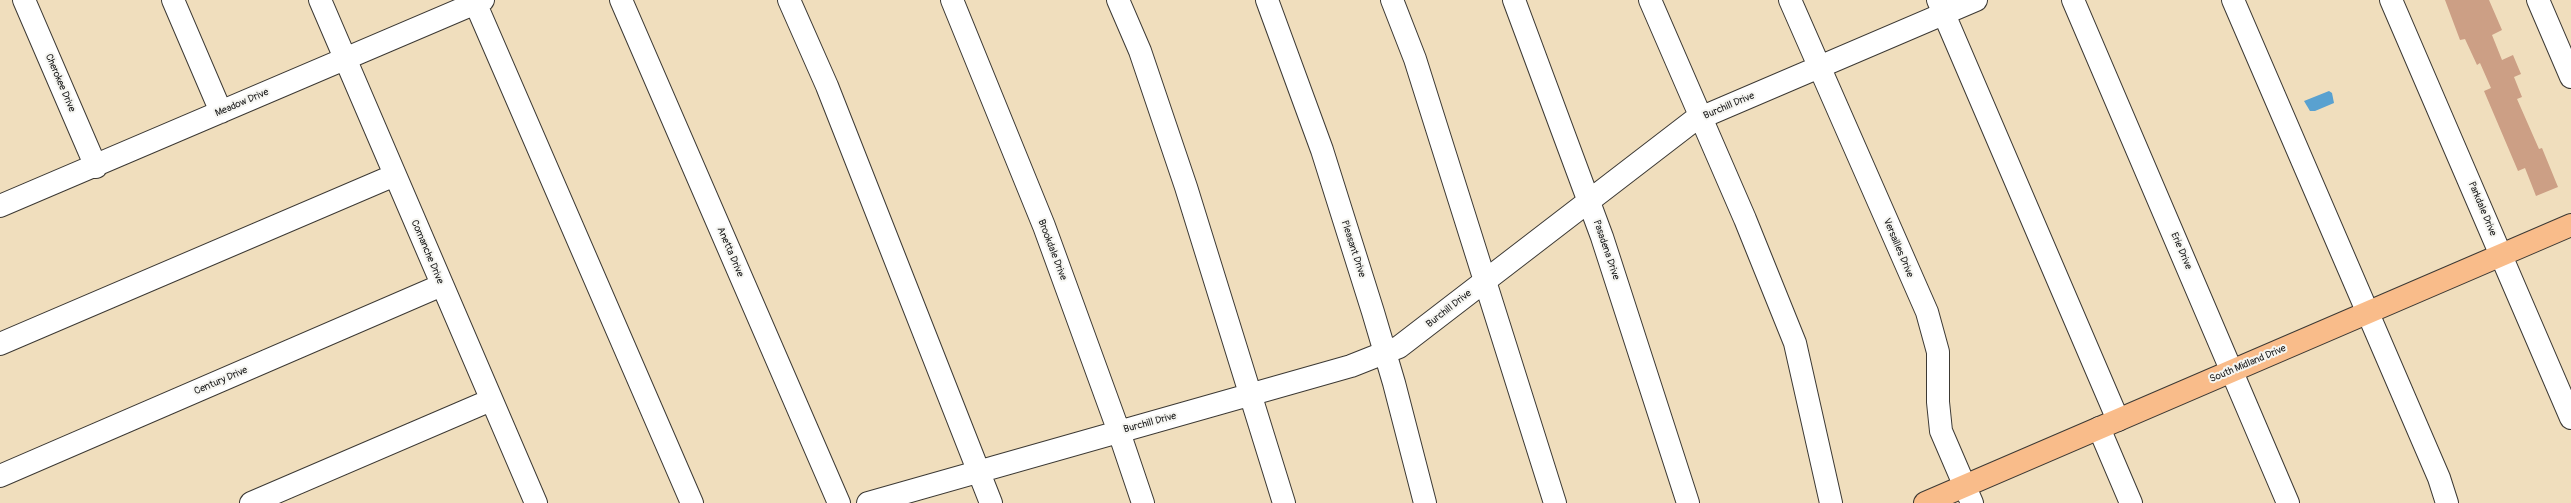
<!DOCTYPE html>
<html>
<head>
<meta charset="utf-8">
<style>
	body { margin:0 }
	canvas { display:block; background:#f0debd }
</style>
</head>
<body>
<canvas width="2571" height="503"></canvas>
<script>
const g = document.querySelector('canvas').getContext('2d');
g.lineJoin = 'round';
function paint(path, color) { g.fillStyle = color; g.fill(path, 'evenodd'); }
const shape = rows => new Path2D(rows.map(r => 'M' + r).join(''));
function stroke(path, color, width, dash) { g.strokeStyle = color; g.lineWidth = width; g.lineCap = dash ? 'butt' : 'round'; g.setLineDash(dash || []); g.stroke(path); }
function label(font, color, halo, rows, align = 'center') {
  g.font = font + ' Pangolin,sans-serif'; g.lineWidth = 4; g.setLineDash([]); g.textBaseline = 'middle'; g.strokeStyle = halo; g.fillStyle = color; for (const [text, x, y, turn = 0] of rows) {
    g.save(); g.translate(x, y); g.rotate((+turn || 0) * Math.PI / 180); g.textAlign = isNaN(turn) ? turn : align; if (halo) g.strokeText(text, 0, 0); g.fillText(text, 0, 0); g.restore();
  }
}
paint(shape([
	[2329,91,2332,93,2334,103,2315,111,2310,111,2304,101]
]), '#59a1d0');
paint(shape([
	[2445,0,2489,0,2502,30,2492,35,2502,60,2513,55,2521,74,2514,77,2522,97,2517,99,2539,149,2542,148,2558,187,2536,196,2525,168,2518,171,2484,91,2491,88,2480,63,2477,65,2465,39,2460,40]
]), '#cc9f85');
const minor = shape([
	[24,0,96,167],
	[173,0,221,112],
	[320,0,536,503],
	[474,0,692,503],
	[621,0,839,503],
	[789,0,827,86,991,503],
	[952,0,1044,226,1119,432,1143,503],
	[1118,0,1140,51,1186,187,1284,503],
	[1267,0,1322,150,1373,312,1394,383,1425,503],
	[1392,0,1415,59,1555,503],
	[1514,0,1602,237,1688,503],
	[1650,0,1745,219,1795,343,1831,503],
	[1790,0,1927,312,1938,352,1938,402,1941,431,1972,503],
	[1938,0,2118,420],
	[2073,0,2288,503],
	[2233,0,2439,478,2447,503],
	[2391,0,2571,418],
	[2538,0,2571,77],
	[0,206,483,0],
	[0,344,395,175],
	[2099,428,2131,503],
	[0,476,442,285],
	[251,503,491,400],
	[868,503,1351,366,1399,347,1693,121,1976,0]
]);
const major = shape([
	[1925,503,2571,225]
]);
stroke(minor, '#3c3934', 24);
stroke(major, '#3c3934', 24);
stroke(minor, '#fff', 22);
stroke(major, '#f9bc8a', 22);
label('10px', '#1c1c1c', '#f6f6f2', [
	["Cherokee Drive",60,83,67],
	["Meadow Drive",242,103,-23],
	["Burchill Drive",1729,106,-23],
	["Parkdale Drive",2482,209,67],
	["Versailles Drive",1898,248,67],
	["Pleasant Drive",1353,249,72],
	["Brookdale Drive",1052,250,69],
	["Pasadena Drive",1606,250,71],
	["Erie Drive",2181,251,67],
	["Comanche Drive",427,252,67],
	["Anetta Drive",730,252,67],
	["Burchill Drive",1449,309,-38],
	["South Midland Drive",2248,364,-23],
	["Century Drive",221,381,-23],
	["Burchill Drive",1150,423,-15]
]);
</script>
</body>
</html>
